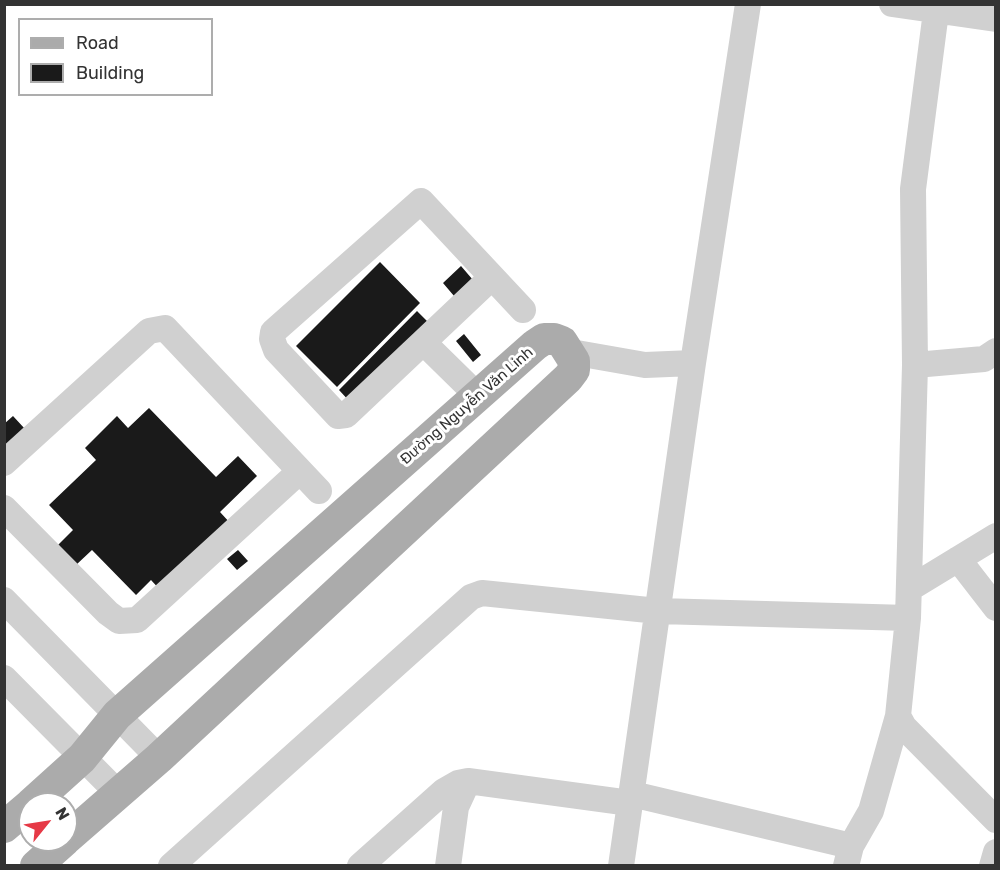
<!DOCTYPE html>
<html>
<head>
<meta charset="utf-8">
<style>
	body { margin:0 }
	#map { position:relative; width:1000px; height:870px; overflow:hidden; background:#fff; font-family:Rubik,sans-serif }
	canvas { display:block }
	.frame { position:absolute; inset:0; border:6px solid #333; pointer-events:none }
	.legend { position:absolute; left:18px; top:18px; width:195px; height:78px; box-sizing:border-box; background:#fff; border:2px solid #adadad; margin:0; padding:8px 10px; list-style:none; font-size:18px; color:#333 }
	.legend li { display:flex; align-items:center; gap:12px; height:30px }
	.legend b { width:30px; border:2px solid #adadad }
	.north { position:absolute; left:18px; top:792px; width:60px; height:60px; box-sizing:border-box; background:#fff; border:2px solid #adadad; border-radius:50%; rotate:60deg; font-size:16px; font-weight:700; line-height:24px; text-align:center; color:#333 }
	.north::after { content:''; display:block; margin:auto; width:21px; height:27px; background:#e63946; clip-path:polygon(50% 0,100% 100%,50% 72%,0 100%) }
</style>
</head>
<body>
<div id="map">
<canvas width="1000" height="870"></canvas>
<div class="frame"></div>
<ul class="legend">
<li><b style="height:8px;background:#ababab"></b>Road</li>
<li><b style="height:16px;background:#1a1a1a"></b>Building</li>
</ul>
<div class="north">N</div>
</div>
<script>
const g = document.querySelector('canvas').getContext('2d');
g.lineJoin = 'round';
function paint(path, color) { g.fillStyle = color; g.fill(path, 'evenodd'); }
const shape = rows => new Path2D(rows.map(r => 'M' + r).join(''));
function stroke(path, color, width, dash) { g.strokeStyle = color; g.lineWidth = width; g.lineCap = dash ? 'butt' : 'round'; g.setLineDash(dash || []); g.stroke(path); }
function label(font, color, halo, rows, align = 'center') {
  g.font = font + ' Rubik,sans-serif'; g.lineWidth = 6; g.setLineDash([]); g.textBaseline = 'middle'; g.strokeStyle = halo; g.fillStyle = color; for (const [text, x, y, turn = 0] of rows) {
    g.save(); g.translate(x, y); g.rotate((+turn || 0) * Math.PI / 180); g.textAlign = isNaN(turn) ? turn : align; if (halo) g.strokeText(text, 0, 0); g.fillText(text, 0, 0); g.restore();
  }
}
paint(shape([
	[380,262,420,303,337,387,296,346],
	[461,266,479,287,460,303,443,283],
	[417,311,430,324,351,403,339,390],
	[464,334,481,355,473,362,456,341],
	[149,408,216,477,238,456,257,476,220,512,231,524,162,592,151,580,136,595,92,550,76,565,57,546,73,530,49,505,96,460,85,448,117,416,128,428],
	[13,416,25,429,4,454,4,424],
	[238,550,248,561,237,570,227,559]
]), '#1a1a1a');
stroke(shape([
	[892,4,996,19],
	[491,278,346,415,338,416,276,350,272,339,273,332,421,201,523,310],
	[424,343,478,396],
	[571,352,645,365,693,363],
	[915,365,984,359,996,351],
	[4,463,149,331,165,328,319,491],
	[4,508,108,613,119,621,137,620,300,471],
	[958,559,996,608],
	[909,589,996,536],
	[4,600,159,758],
	[4,678,118,793],
	[898,716,904,727,996,820],
	[632,794,851,846],
	[171,866,471,597,482,593,658,611,908,618],
	[360,866,444,791,458,783,468,781,630,803],
	[448,866,456,807,468,781],
	[621,866,693,363,748,4],
	[846,866,851,846,871,811,898,716,908,618,915,365,913,189,937,4],
	[992,866,996,852]
]), '#d0d0d0', 26);
stroke(shape([
	[31,804,82,758,117,715,535,345,544,339,554,339,562,342,574,361,574,370,568,378,159,758,66,839],
	[4,827,30,805],
	[36,866,65,840]
]), '#ababab', 32);
label('15px', '#333', '#fff', [
	["Đường Nguyễn Văn Linh",467,406,-41]
]);
</script>
</body>
</html>
